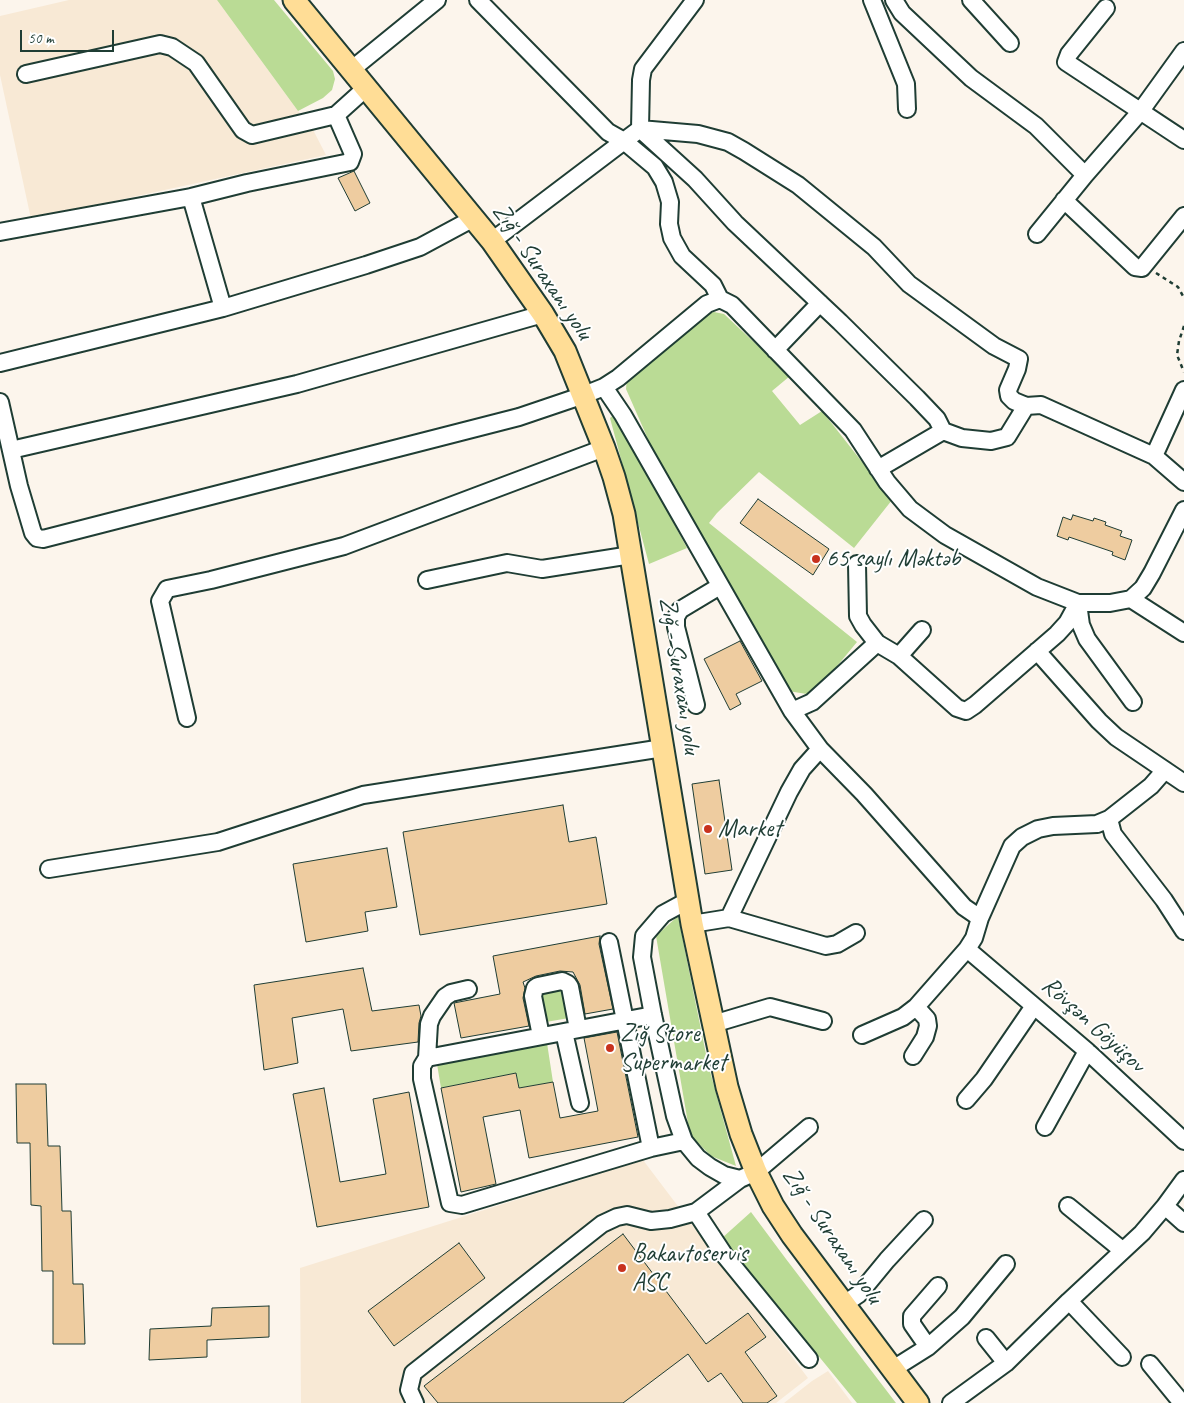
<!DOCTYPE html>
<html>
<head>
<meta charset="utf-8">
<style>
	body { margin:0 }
	#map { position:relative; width:1184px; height:1403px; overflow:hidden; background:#fcf5ec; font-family:Caveat,sans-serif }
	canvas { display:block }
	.scale { position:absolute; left:20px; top:30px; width:94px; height:22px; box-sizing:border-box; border:2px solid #1f3d34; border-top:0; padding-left:6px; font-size:15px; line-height:18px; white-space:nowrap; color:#1f3d34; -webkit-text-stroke:4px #fff; paint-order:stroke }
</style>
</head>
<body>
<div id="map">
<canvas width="1184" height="1403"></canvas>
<div class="scale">50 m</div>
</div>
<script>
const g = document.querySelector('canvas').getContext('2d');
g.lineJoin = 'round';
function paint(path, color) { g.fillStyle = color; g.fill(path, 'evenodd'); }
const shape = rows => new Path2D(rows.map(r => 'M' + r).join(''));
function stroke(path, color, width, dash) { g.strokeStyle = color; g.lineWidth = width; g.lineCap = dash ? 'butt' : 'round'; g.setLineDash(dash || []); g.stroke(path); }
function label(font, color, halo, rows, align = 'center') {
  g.font = font + ' Caveat,sans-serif'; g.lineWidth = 4; g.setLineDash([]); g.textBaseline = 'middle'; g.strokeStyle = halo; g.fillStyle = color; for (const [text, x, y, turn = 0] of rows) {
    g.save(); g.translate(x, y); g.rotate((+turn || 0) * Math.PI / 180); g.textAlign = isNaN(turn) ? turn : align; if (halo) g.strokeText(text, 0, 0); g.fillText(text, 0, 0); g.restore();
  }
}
paint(shape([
	[69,0,217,0,298,111,309,122,326,155,31,219,0,75,0,16],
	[643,1160,808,1378,776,1403,301,1403,300,1268],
	[828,1371,852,1403,784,1403,812,1381]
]), '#f8e9d5');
paint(shape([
	[217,0,274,0,333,71,335,79,332,90,323,98,298,111],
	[714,312,724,314,790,376,772,391,800,425,822,411,892,500,854,548,759,472,717,513,709,523,857,642,813,695,788,691,659,464,626,389,627,378,705,314],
	[615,414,687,548,649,564,610,418],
	[678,916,708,1064,736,1166,711,1156,690,1135,656,936],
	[564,988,569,1018,546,1022,541,993],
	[547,1043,553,1082,519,1088,516,1073,441,1088,437,1064],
	[751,1212,786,1259,896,1403,857,1403,722,1238]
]), '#badb95');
const building = shape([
	[354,171,370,203,355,211,338,178,354,171],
	[758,499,829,549,813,575,740,523,758,499],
	[1073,515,1093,521,1094,518,1106,522,1105,525,1122,531,1120,536,1132,540,1125,560,1112,555,1113,552,1069,537,1068,540,1057,536,1063,517,1071,520,1073,515],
	[740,641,762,681,736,694,741,704,730,710,704,659,740,641],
	[719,780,732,870,705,874,692,784,719,780],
	[563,805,569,842,596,837,607,904,420,935,403,832,563,805],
	[387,848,397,907,365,912,368,931,306,942,293,864,387,848],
	[600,936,599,944,613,1009,585,1014,580,985,573,972,560,971,536,976,523,982,525,988,523,998,529,1026,461,1038,454,1003,500,994,493,956,600,936],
	[363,968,372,1011,419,1005,421,1016,419,1023,418,1042,351,1051,343,1009,292,1018,298,1063,264,1070,254,985,363,968],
	[617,1032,638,1137,529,1158,520,1110,483,1117,496,1184,461,1192,441,1088,516,1073,519,1088,553,1082,560,1118,598,1111,584,1038,617,1032],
	[16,1084,46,1084,48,1146,60,1146,62,1211,71,1211,73,1284,83,1284,85,1344,53,1344,53,1271,42,1271,41,1206,31,1205,30,1143,17,1143,16,1084],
	[324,1088,340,1182,386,1174,373,1099,409,1092,429,1207,317,1227,293,1094,324,1088],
	[623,1234,706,1344,748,1313,766,1337,745,1352,777,1396,767,1403,743,1403,721,1373,708,1382,688,1354,623,1403,438,1403,424,1386,623,1234],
	[459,1243,485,1278,394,1346,368,1311,459,1243],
	[269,1306,269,1337,207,1340,207,1357,149,1360,150,1329,211,1326,212,1308,269,1306]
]);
paint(building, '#eecca0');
stroke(building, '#1f3d34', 1);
const minor = shape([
	[478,0,608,132,624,141,640,129,698,134,728,142,744,151,798,185,874,247,909,284,994,346,1019,359,1017,369,1008,390,1009,396,1014,401,1026,406,1041,405,1154,456,1184,482],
	[695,0,643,69,641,80,640,129,695,179,735,223,840,322,917,398,937,419,943,431,962,438,991,441,1007,437,1026,406],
	[872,0,906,84,907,109],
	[894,0,902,13,971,78,1036,126,1085,175],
	[971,0,1010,43],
	[1106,8,1069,54,1066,62,1184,140],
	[351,70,437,0],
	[26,74,160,44,172,47,196,63,243,130,252,135,336,115],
	[191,197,223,308],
	[1064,200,1135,267,1142,268,1184,216],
	[0,232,191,197,247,183,350,162,353,154,336,115,366,88],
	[1037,234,1085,175,1140,112,1184,51],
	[492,241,624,141,655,167,664,182,670,202,669,224,672,238,682,256,713,285,720,299],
	[775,350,820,303],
	[0,363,223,308,366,265,420,247,474,218],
	[604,387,623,415,792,711,820,749,864,794,964,907,980,918],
	[0,402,19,486,33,533,37,538,43,539,519,417,584,395,604,387,618,378,707,304,720,299,732,305,853,430,887,482,910,509,945,535,1037,587,1078,603,1110,603,1131,599,1143,588,1152,573,1184,510],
	[11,450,297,384,543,314],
	[1154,456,1184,390],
	[878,469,943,431],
	[857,564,858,616,863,625,877,643,899,656,957,708,966,711,975,705,1057,634,1067,623,1078,603],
	[427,580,507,563,542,569,631,555],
	[1131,599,1184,633],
	[1078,603,1081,625,1087,639,1133,702],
	[1037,651,1099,721,1116,737,1184,783],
	[899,656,922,630],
	[696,705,676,627,676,617,680,610,720,586],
	[792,711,812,702,877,643],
	[187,718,160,601,167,589,211,580,344,546,604,448],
	[1109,819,1113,834,1164,900,1184,931],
	[49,869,218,842,363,795,663,748],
	[687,901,663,914,644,936,642,957,653,1015,675,1116,684,1141,698,1158,710,1167,724,1175,740,1179],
	[729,918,789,792,802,769,820,749],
	[692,924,729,918,826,946,837,944,856,933],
	[609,942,651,1148,684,1141],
	[967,949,1087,1051,1184,1141],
	[468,989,451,993,445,997,432,1016,429,1024,427,1058,422,1066,422,1079,450,1203,462,1205,651,1148],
	[713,1024,770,1007,823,1021],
	[564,1032,580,1103],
	[862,1035,903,1017,916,1007,967,949,974,938,980,918,1012,846,1022,837,1038,829,1053,826,1097,824,1109,819,1151,786,1165,770],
	[541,1036,533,996,535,988,538,986,562,981,568,984,570,987,578,1029],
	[913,1056,925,1037,928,1026,927,1019,916,1007],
	[427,1058,653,1015],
	[966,1100,984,1079,1034,1006],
	[1045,1127,1087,1051],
	[1068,1206,1122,1250],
	[1165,1206,1184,1223],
	[1069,1301,1122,1357],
	[844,1304,859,1294,887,1260,924,1220],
	[986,1338,1006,1363],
	[928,1347,912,1324,912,1316,938,1286],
	[809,1359,725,1256,696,1212,740,1179,756,1172,809,1127],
	[1150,1364,1182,1403],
	[893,1369,928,1347,962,1317,1006,1264],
	[415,1403,409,1390,413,1373,602,1224,617,1217,627,1215,651,1221,670,1219,696,1212],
	[951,1403,1006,1363,1069,1301,1142,1233,1165,1206,1184,1180]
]);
const major = shape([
	[294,0,492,241,543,314,565,351,604,448,614,477,624,514,692,924,727,1087,741,1134,756,1172,773,1206,792,1235,918,1403]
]);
stroke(minor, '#1f3d34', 20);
stroke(major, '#1f3d34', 25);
stroke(shape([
	[1156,273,1178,287,1184,298],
	[1184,326,1179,341,1177,355,1184,372]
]), '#1f3d34', 2.5, [4, 4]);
stroke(minor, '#fff', 16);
stroke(major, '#ffdd96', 21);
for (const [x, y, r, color] of [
	[816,559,5,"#c8321e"],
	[708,829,5,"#c8321e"],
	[610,1048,5,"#c8321e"],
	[622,1268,5,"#c8321e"]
]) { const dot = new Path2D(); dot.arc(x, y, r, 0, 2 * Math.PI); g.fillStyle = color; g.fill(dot); stroke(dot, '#fff', 2); }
label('25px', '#1f3d34', '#fff', [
	["Zığ - Suraxanı yolu",542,272,56],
	["Zığ - Suraxanı yolu",679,676,81],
	["Rövşən Göyüşov",1093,1025,42],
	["Zığ - Suraxanı yolu",832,1236,56]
]);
label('25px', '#1f3d34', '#fff', [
	["65 saylı Məktəb",826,559],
	["Market",718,829],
	["Zığ Store",620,1034],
	["Supermarket",620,1063],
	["Bakavtoservis",632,1254],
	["ASC",632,1283]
], 'left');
</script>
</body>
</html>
